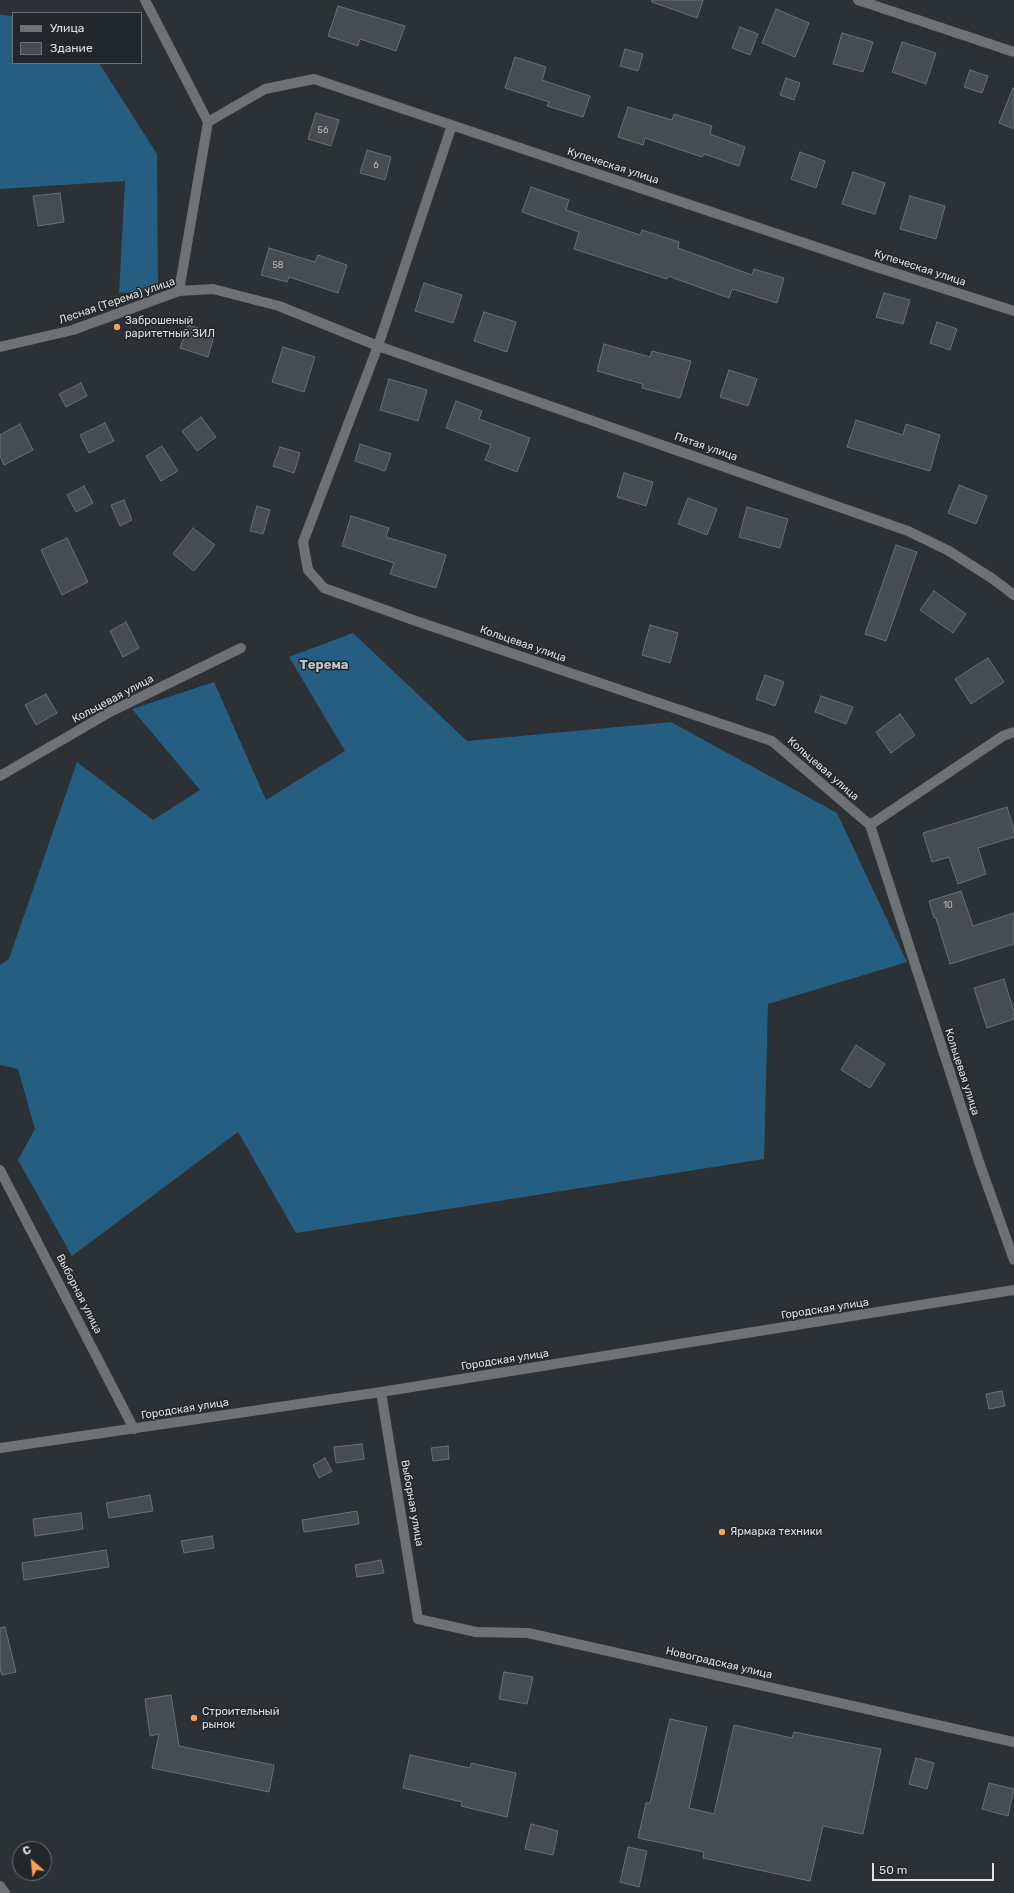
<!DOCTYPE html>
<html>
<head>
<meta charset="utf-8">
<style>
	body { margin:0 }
	#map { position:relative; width:1014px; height:1893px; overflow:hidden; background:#2c3135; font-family:Rubik,sans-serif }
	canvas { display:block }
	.legend { position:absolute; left:12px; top:12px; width:130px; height:52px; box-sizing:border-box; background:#22272b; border:1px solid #6d7175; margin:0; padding:5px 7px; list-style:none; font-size:12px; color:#dee1e3 }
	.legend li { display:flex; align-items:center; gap:8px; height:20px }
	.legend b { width:20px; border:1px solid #6d7175 }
	.north { position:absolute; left:12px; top:1841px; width:40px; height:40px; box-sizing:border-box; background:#22272b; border:1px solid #6d7175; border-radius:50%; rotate:333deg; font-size:11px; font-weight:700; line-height:16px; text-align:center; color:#dee1e3 }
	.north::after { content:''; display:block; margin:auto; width:14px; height:18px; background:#fb9e50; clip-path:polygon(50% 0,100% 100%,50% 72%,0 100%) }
	.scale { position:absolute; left:872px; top:1863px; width:122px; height:18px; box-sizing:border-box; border:2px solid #dee1e3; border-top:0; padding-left:5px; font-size:12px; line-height:14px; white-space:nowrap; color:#dee1e3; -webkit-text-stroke:3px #22272b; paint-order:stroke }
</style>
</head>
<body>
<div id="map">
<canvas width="1014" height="1893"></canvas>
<ul class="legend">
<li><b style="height:5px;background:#6f7274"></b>Улица</li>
<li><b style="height:11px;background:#474c50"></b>Здание</li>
</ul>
<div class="north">С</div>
<div class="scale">50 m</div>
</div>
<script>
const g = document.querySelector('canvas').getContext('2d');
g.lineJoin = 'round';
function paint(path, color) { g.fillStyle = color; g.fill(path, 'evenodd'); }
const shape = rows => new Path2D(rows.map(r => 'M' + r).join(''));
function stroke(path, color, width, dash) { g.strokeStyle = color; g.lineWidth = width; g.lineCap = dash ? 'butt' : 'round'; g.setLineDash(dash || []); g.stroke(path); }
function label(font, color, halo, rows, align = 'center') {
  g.font = font + ' Rubik,sans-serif'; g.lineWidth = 3; g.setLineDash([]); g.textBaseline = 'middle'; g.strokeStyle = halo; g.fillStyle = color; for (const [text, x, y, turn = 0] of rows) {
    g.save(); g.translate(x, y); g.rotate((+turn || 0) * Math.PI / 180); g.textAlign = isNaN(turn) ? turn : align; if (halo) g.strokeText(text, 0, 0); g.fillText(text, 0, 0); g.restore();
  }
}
paint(shape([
	[0,15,13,16,13,63,99,63,157,154,158,290,119,293,125,181,0,189],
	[353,633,467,741,671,722,837,813,907,962,768,1004,764,1159,296,1233,238,1132,72,1256,18,1160,35,1129,18,1069,0,1065,0,965,9,959,77,762,153,820,200,790,132,709,214,682,266,800,345,751,289,657]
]), '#265e81');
const building = shape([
	[652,0,703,0,697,18,652,2,652,0],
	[338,6,405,26,396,51,360,39,358,46,328,36,338,6],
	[776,9,809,23,795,57,762,43,776,9],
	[740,27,758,34,750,55,732,48,740,27],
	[842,33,873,42,863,72,833,64,842,33],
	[902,42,936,53,926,84,892,72,902,42],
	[625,49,643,54,638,71,620,66,625,49],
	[515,57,546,67,542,80,590,96,583,117,547,106,549,102,505,88,515,57],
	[970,70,988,76,982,93,964,87,970,70],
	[786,78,800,83,794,100,780,95,786,78],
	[1013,88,1014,88,1014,129,999,123,1013,88],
	[628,107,672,120,674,114,712,126,710,134,745,147,739,166,704,154,702,157,645,138,643,145,618,137,628,107],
	[316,113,339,120,331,146,308,139,316,113],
	[367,150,391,157,385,180,360,173,367,150],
	[800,152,825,161,816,188,791,179,800,152],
	[853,172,885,183,875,214,842,204,853,172],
	[531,187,569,200,566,210,640,235,642,230,679,242,678,248,752,275,754,269,784,278,777,303,732,289,729,298,668,276,667,279,574,249,579,232,522,212,531,187],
	[60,193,64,222,38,226,33,196,60,193],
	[910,196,945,206,936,239,900,229,910,196],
	[269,248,315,262,318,255,347,265,338,293,289,277,287,282,261,275,269,248],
	[424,283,462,295,453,323,415,311,424,283],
	[884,293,910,300,903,324,876,317,884,293],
	[484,312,516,322,507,352,474,341,484,312],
	[937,322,957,329,950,350,930,343,937,322],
	[188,325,215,333,208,357,180,348,188,325],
	[604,344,650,357,652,351,691,361,680,398,642,388,643,384,597,371,604,344],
	[283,347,315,357,304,392,272,382,283,347],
	[729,370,757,379,748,406,720,397,729,370],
	[389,379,427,390,418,421,380,410,389,379],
	[81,383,87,396,66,407,59,394,81,383],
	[456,401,482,411,479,419,530,438,517,472,485,460,491,445,446,428,456,401],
	[201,417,216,437,197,451,182,431,201,417],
	[856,420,903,435,906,424,940,435,930,471,847,447,856,420],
	[105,423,114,441,89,453,80,435,105,423],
	[20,424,33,450,4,465,0,456,0,435,20,424],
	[360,444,391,454,385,471,355,461,360,444],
	[162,446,178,471,161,481,146,456,162,446],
	[280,447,300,453,294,473,273,466,280,447],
	[624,473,653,482,646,506,617,497,624,473],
	[959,485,987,496,976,524,948,513,959,485],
	[84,486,93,503,76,512,67,495,84,486],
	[688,498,717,509,707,535,678,524,688,498],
	[124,500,132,520,120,526,111,505,124,500],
	[257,506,270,510,263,534,250,531,257,506],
	[747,507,788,519,780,548,739,537,747,507],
	[351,516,389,528,386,537,446,555,436,588,390,574,394,563,342,546,351,516],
	[193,528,215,545,194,571,173,554,193,528],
	[67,538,88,582,62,595,41,550,67,538],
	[896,545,917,552,886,641,865,634,896,545],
	[934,591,966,614,953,633,920,610,934,591],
	[126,622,139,648,123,657,110,631,126,622],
	[650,625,678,633,670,663,642,655,650,625],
	[988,658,1004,682,971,704,955,679,988,658],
	[765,675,784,682,775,706,756,699,765,675],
	[46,694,57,713,36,725,25,705,46,694],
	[821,696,853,707,846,724,815,712,821,696],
	[900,714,915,735,891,753,876,732,900,714],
	[1007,807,1014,830,1014,837,978,848,986,874,958,884,949,857,932,862,923,833,1007,807],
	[961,891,973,926,1014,913,1014,944,950,964,936,918,934,918,929,901,961,891],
	[1004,979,1014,1012,1014,1019,987,1028,974,988,1004,979],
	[856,1045,885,1064,870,1088,841,1070,856,1045],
	[1002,1391,1005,1406,989,1409,986,1394,1002,1391],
	[362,1444,364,1459,336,1463,334,1447,362,1444],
	[448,1446,449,1459,433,1461,431,1448,448,1446],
	[325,1458,332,1471,319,1478,313,1465,325,1458],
	[150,1495,153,1511,109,1518,106,1503,150,1495],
	[357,1511,359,1524,304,1532,302,1520,357,1511],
	[81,1513,83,1529,35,1536,33,1519,81,1513],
	[212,1536,214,1548,184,1553,181,1541,212,1536],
	[106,1550,109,1567,24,1580,22,1563,106,1550],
	[381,1560,384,1573,357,1577,355,1565,381,1560],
	[5,1627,16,1672,2,1675,0,1669,0,1628,5,1627],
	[504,1672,533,1677,527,1704,499,1699,504,1672],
	[171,1695,179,1746,274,1765,269,1792,152,1768,159,1734,150,1736,145,1699,171,1695],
	[670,1719,707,1727,689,1808,714,1814,734,1725,792,1738,794,1732,881,1749,863,1834,823,1826,810,1881,703,1858,704,1852,638,1838,646,1803,650,1803,670,1719],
	[410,1755,470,1768,471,1763,516,1773,507,1817,461,1806,462,1802,403,1788,410,1755],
	[916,1758,934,1763,927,1789,909,1784,916,1758],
	[989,1783,1014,1789,1008,1816,982,1809,989,1783],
	[531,1824,558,1831,553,1855,525,1849,531,1824],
	[628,1847,647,1851,639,1887,620,1882,628,1847]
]);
paint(building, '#474c50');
stroke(building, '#696f74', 1);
stroke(shape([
	[145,0,208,122,179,291],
	[858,0,1014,52],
	[208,122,265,89,314,79,873,266,1014,311],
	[452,125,378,346,303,542,308,570,324,588,416,621,772,741,870,825,979,1162,1014,1260],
	[0,347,73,330,179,291,213,289,279,306,378,346,908,531,949,551,993,579,1014,595],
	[0,776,110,712,241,648],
	[870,825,1003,736,1014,732],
	[0,1170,134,1429],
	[381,1392,418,1619,476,1632,528,1633,1014,1742],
	[0,1448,381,1392,1014,1290],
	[0,1886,5,1893]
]), '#6f7274', 10);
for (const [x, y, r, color] of [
	[117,327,4,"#fb9e50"],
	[722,1532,4,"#fb9e50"],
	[194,1718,4,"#fb9e50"]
]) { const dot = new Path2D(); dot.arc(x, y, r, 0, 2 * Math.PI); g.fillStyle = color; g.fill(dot); stroke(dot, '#22272b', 1.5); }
label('9px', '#b8bcbe', null, [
	["56",323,130],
	["6",376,165],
	["58",278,265],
	["10",948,905]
]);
label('11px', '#dee1e3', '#22272b', [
	["Купеческая улица",613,166,18],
	["Купеческая улица",920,268,18],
	["Лесная (Терема) улица",117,301,-19],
	["Пятая улица",706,447,19],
	["Кольцевая улица",523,644,19],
	["Кольцевая улица",113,699,-28],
	["Кольцевая улица",823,769,41],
	["Кольцевая улица",962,1072,72],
	["Выборная улица",79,1294,63],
	["Городская улица",825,1309,-9],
	["Городская улица",505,1360,-9],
	["Городская улица",185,1409,-9],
	["Выборная улица",412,1503,80],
	["Новоградская улица",719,1663,13]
]);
label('11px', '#dee1e3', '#22272b', [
	["Заброшеный",125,321],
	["раритетный ЗИЛ",125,334],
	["Ярмарка техники",730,1532],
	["Строительный",202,1712],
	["рынок",202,1725]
], 'left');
label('bold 13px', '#bfc5ca', '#22272b', [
	["Терема",324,665]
]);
</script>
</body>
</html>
